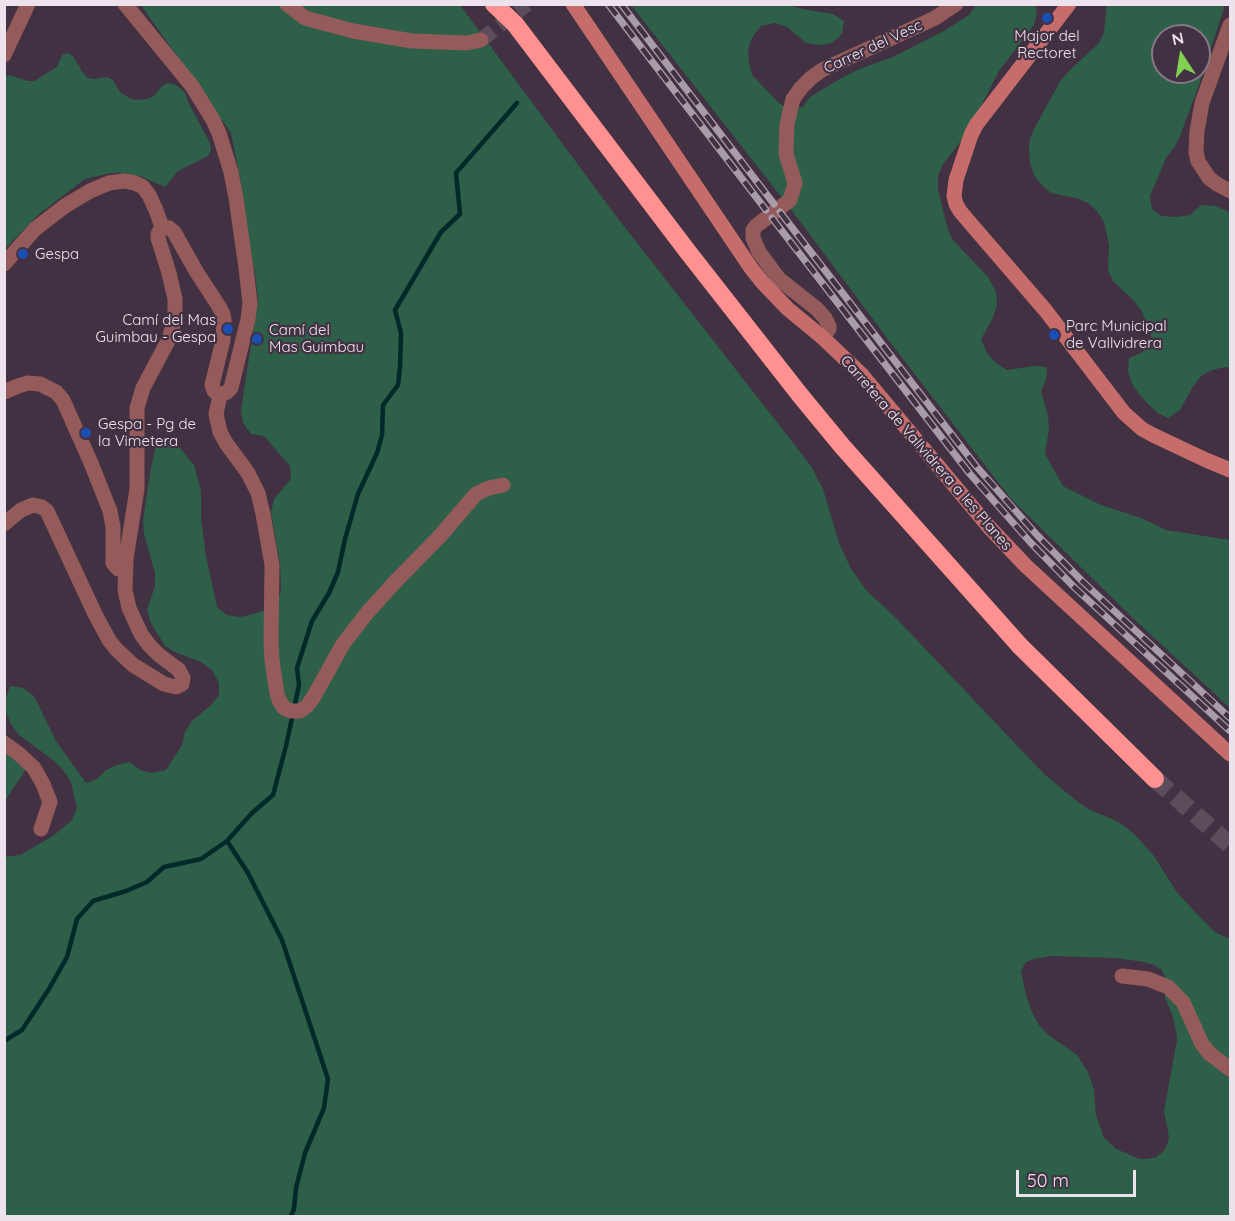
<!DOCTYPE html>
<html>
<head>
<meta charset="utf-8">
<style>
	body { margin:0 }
	#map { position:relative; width:1235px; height:1221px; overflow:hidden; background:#423142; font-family:Quicksand,sans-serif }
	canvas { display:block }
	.frame { position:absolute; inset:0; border:6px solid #ede3ed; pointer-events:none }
	.north { position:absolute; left:1151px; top:24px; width:60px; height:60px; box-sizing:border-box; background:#423142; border:2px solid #867886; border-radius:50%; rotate:348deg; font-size:16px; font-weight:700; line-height:24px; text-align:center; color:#ede3ed }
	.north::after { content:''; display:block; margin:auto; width:21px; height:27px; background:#81d050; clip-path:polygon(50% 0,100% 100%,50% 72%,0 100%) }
	.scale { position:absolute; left:1016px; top:1170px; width:120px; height:27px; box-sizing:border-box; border:3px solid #ede3ed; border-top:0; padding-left:8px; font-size:18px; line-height:21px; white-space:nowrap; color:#ede3ed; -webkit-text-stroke:4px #423142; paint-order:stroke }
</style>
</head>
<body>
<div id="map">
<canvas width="1235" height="1221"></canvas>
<div class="frame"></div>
<div class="north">N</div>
<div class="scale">50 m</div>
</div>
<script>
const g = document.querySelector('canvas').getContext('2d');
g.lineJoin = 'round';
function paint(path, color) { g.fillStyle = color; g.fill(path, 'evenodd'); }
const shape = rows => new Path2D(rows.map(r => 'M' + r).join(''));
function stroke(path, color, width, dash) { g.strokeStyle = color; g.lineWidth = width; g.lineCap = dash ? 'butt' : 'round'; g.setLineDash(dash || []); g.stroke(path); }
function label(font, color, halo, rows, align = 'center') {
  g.font = font + ' Quicksand,sans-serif'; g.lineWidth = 4.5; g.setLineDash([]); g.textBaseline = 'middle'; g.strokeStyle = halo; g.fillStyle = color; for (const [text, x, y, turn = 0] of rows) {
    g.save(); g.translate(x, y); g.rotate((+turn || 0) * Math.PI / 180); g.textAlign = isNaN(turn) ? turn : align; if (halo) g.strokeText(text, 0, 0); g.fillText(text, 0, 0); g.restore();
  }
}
paint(shape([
	[741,4,743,7,753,4,786,5,807,10,833,14,844,21,842,34,832,43,820,45,806,43,787,27,775,23,761,26,753,36,748,49,749,62,752,75,779,103,790,109,803,107,810,97,843,77,867,66,893,57,944,31,969,15,976,5,1035,5,1037,13,1034,25,999,71,968,132,943,164,938,176,938,189,947,227,952,239,988,277,996,292,997,305,993,318,981,339,987,353,996,363,1007,370,1034,366,1047,367,1046,380,1041,391,1048,416,1049,428,1045,454,1063,486,1101,505,1141,518,1166,530,1230,540,1230,708,1135,620,1011,499,890,342,793,212,631,5],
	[1107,4,1225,5,1199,85,1180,136,1174,148,1166,158,1150,196,1152,209,1162,216,1176,217,1190,215,1201,205,1215,206,1227,211,1230,214,1230,367,1225,367,1212,370,1201,376,1192,388,1180,410,1168,418,1158,413,1148,404,1139,394,1132,384,1128,371,1129,358,1141,353,1151,345,1151,332,1141,310,1133,300,1113,281,1108,270,1109,245,1104,222,1097,211,1088,203,1076,198,1051,193,1041,184,1034,175,1030,163,1029,150,1030,138,1035,127,1061,80,1070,70,1099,43,1104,32],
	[1163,36,1199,36,1199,72,1163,72],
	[141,5,460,5,613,212,811,466,823,489,838,540,850,567,866,590,896,618,1044,774,1078,802,1090,810,1114,820,1126,827,1136,836,1154,856,1176,891,1195,912,1215,932,1230,939,1230,1216,5,1216,4,857,20,855,53,836,72,820,77,808,71,782,63,770,53,760,19,735,11,724,6,712,6,698,10,686,23,688,34,696,56,741,86,783,97,779,106,770,117,765,130,762,140,770,151,773,166,770,182,745,185,732,192,721,211,705,219,695,219,683,212,670,201,662,177,653,165,646,151,623,147,610,155,586,155,573,144,534,143,521,151,467,157,442,169,440,179,447,194,465,201,491,201,518,206,556,217,607,227,615,240,617,253,614,265,610,277,603,281,591,280,564,271,512,274,499,291,479,290,466,264,436,251,434,243,423,241,410,258,299,255,273,247,235,241,183,231,133],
	[1051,956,1116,958,1144,962,1154,965,1162,970,1165,978,1165,998,1172,1014,1176,1031,1177,1040,1164,1111,1169,1137,1167,1145,1163,1152,1156,1157,1148,1159,1140,1159,1116,1149,1104,1138,1096,1115,1094,1090,1088,1072,1077,1055,1047,1034,1039,1025,1031,1010,1026,995,1021,971,1026,962,1033,959],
	[68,53,73,56,83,73,88,78,94,79,107,77,113,80,120,92,131,99,137,100,147,99,154,96,162,86,168,83,174,84,184,91,189,104,210,143,211,150,208,156,178,171,165,187,140,176,118,173,111,173,85,179,39,214,5,249,5,77,9,75,28,81,34,81,57,67,62,55],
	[5,752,26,769,5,801]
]), '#2d5f49');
stroke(shape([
	[4,1041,22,1030,49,989,67,957,77,919,93,901,126,891,147,882,164,867,201,859,227,841],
	[291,1216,294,1209,296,1188,305,1153,324,1108,328,1079,282,940,248,873,227,841,252,813,273,795,286,746,299,685,297,668,312,621,329,593,338,572,345,539,358,494,377,453,382,435,383,405,398,385,400,367,401,333,395,310,441,232,460,214,456,173,517,103]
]), '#012929', 4.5);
stroke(shape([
	[481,40,527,4]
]), '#5c4c5c', 15, [15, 8]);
stroke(shape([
	[1155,779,1230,845]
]), '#5c4c5c', 18, [18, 9]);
stroke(shape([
	[125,4,192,86,213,120,219,133,231,172,236,198,246,268,250,303,248,319,231,388,227,392,220,395],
	[287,4,305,18,353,31,412,41,467,43,481,40],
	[1230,25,1202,103,1197,131,1196,152,1198,161,1209,178,1217,184,1230,191],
	[4,55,28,4],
	[162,227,169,228,174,232,196,271,218,305,223,314,224,320,223,340,212,385,214,391,220,395],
	[4,264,35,229,65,206,90,191,109,183,124,181,135,183,143,187,149,195,156,210,162,227],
	[822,337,829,329,829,326,825,318,817,309,779,279,759,252,753,238,753,230,756,226,790,200,795,183,786,154,787,124,793,99,801,88,811,78,822,70,918,26,935,18,956,4],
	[4,392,18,386,28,383,40,384,56,392,63,400,91,463,110,511,113,527,113,563,118,569,125,570],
	[220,395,216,414,220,432,226,443,248,473,258,493,263,514,272,565,271,642,272,660,277,694,280,702,284,708,291,711,300,711,307,706,313,698,343,644,367,613,394,583,440,536,476,494,489,488,503,485],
	[4,524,21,510,33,505,42,507,47,511,96,616,109,640,116,649,133,665,164,684,176,687,182,684,183,678,179,670,159,655,149,645,141,634,129,608,125,590,126,559,137,489,137,408,143,388,169,339,175,318,175,299,169,273,158,238,158,234,162,227],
	[4,743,19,754,34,768,43,784,50,802,41,829],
	[1122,976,1148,979,1168,987,1183,1002,1202,1044,1210,1054,1230,1069]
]), '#945b5a', 15);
stroke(shape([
	[573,4,751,268,763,283,788,309,822,337,862,375,989,527,1026,566,1230,754],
	[1069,4,976,125,971,135,956,180,954,196,956,204,960,211,971,224,1046,311,1124,413,1142,429,1153,435,1206,460,1230,470]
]), '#c66d6c', 15);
stroke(shape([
	[494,4,515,24,688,252,800,395,842,446,1020,646,1155,779]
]), '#ff9190', 18);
const rail = shape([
	[608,4,766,210],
	[621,4,774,204],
	[780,212,976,466,1037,535,1082,581,1230,718],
	[772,218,970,474,1030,542,1075,588,1230,731]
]);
stroke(rail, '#a99ca9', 7);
stroke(rail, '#423142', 4.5, [14]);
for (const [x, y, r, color] of [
	[1047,18,6,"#1a4fb4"],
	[23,254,6,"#1a4fb4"],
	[228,329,6,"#1a4fb4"],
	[1054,335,6,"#1a4fb4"],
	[257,339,6,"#1a4fb4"],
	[86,433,6,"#1a4fb4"]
]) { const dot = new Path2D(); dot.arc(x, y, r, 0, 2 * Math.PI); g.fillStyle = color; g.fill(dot); stroke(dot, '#423142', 2); }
label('15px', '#ede3ed', '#423142', [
	["Major del",1047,36,"center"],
	["Rectoret",1047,53,"center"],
	["Gespa",35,254],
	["Camí del Mas",216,320,"right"],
	["Guimbau - Gespa",216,337,"right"],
	["Parc Municipal",1066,326],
	["de Vallvidrera",1066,343],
	["Camí del",269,330],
	["Mas Guimbau",269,347],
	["Gespa - Pg de",98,424],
	["la Vimetera",98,441]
], 'left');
label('15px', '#ede3ed', '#423142', [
	["Carrer del Vesc",873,47,-25],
	["Carretera de Vallvidrera a les Planes",926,453,49]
]);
</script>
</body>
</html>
